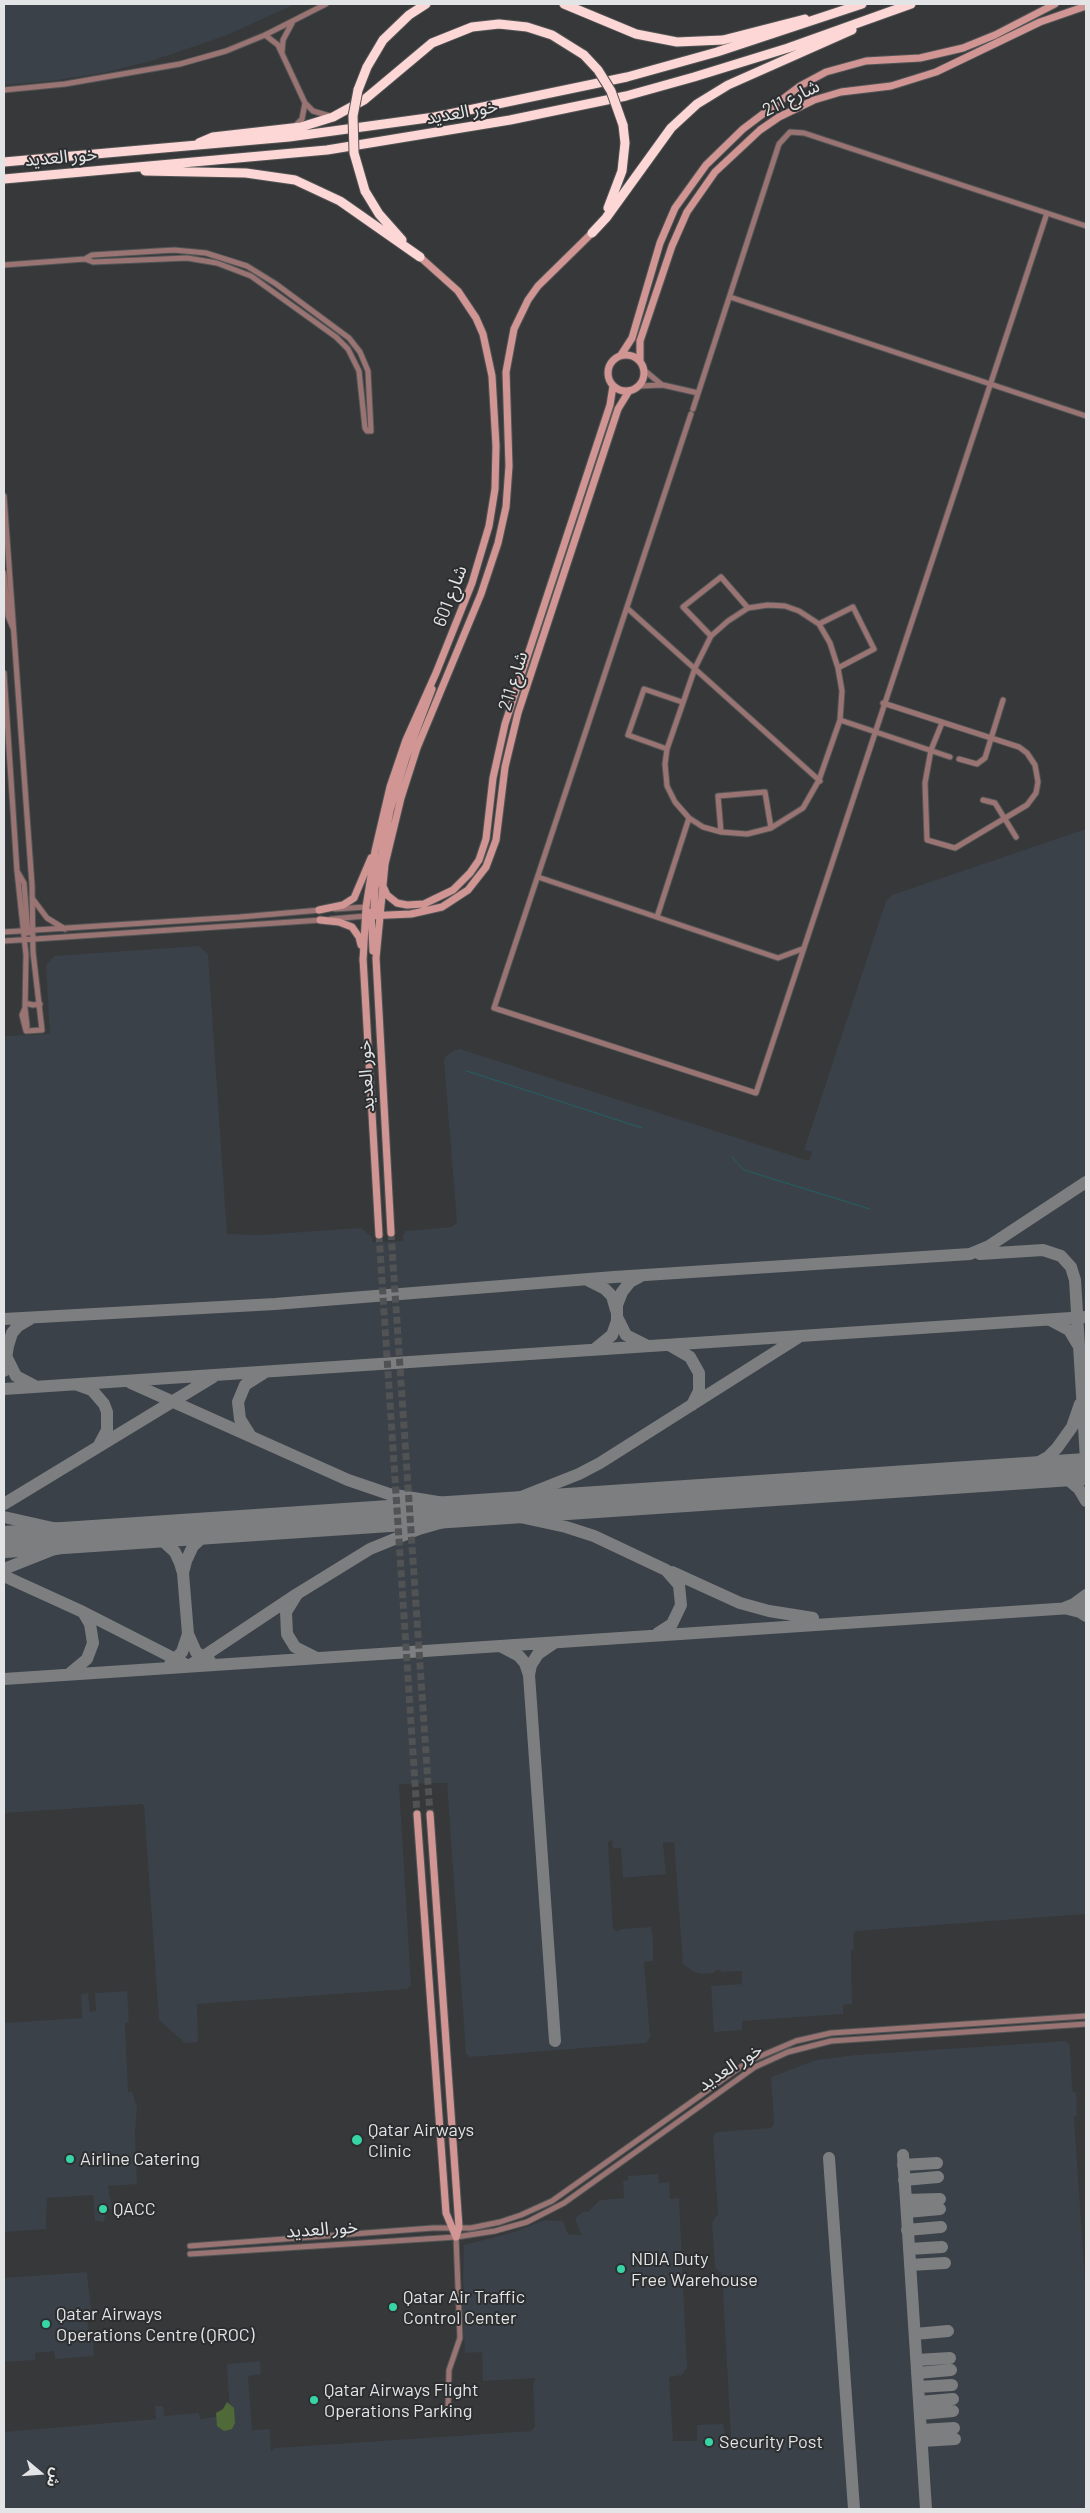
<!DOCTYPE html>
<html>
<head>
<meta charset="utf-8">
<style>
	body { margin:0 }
	#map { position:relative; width:1090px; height:2513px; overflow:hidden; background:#36383a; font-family:Barlow,"Noto Sans Arabic",sans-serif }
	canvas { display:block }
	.frame { position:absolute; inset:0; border:5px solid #e2e4e5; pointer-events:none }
	.north { position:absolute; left:15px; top:2448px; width:50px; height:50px; -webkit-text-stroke:4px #2c2e30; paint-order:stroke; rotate:108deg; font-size:14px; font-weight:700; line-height:20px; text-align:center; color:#e2e4e5 }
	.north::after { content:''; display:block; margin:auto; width:18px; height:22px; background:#e2e4e5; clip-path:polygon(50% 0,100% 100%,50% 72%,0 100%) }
</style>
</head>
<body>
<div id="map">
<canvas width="1090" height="2513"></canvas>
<div class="frame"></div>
<div class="north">ش</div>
</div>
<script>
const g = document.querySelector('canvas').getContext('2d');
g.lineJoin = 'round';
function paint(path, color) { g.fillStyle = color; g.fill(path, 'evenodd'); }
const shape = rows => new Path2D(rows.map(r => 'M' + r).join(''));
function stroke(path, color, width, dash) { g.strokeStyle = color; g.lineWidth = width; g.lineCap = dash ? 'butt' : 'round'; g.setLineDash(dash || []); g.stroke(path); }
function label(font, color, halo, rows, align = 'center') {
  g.font = font + ' Barlow,"Noto Sans Arabic",sans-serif'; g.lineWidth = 4; g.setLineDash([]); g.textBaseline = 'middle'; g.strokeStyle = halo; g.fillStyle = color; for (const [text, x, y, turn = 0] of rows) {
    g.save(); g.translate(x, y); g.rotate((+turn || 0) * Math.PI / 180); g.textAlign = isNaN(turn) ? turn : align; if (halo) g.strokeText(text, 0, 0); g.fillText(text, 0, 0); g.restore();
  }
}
paint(shape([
	[4,4,295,4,225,36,151,61,103,73,50,81,4,85],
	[1086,829,1086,1914,856,1931,853,1934,854,1949,851,1951,852,2004,843,2005,843,2014,742,2021,742,2030,714,2032,711,1986,742,1984,742,1971,721,1972,721,1970,716,1970,714,1973,701,1974,694,1972,683,1964,674,1842,663,1843,666,1874,623,1878,621,1848,613,1848,612,1839,608,1842,613,1928,617,1932,621,1929,651,1927,653,1938,653,1961,644,1962,650,2037,646,2043,470,2057,466,2054,447,1783,399,1784,411,1985,407,1989,197,2004,198,2042,185,2043,159,2020,144,1806,142,1804,4,1813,4,1036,50,1034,46,966,54,956,199,946,208,954,227,1234,258,1235,361,1228,372,1237,372,1242,403,1241,403,1235,406,1231,451,1227,457,1223,444,1061,445,1057,455,1050,460,1049,809,1161,812,1152,804,1150,886,901,892,895],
	[127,1991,129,2022,125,2024,128,2092,132,2092,137,2107,135,2133,137,2184,108,2186,112,2209,106,2209,104,2222,95,2221,93,2195,47,2198,46,2229,4,2232,4,2023,82,2018,81,1994,88,1993,90,2012,96,2011,95,1993],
	[1066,2041,1070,2046,1072,2086,1073,2092,1076,2092,1077,2116,1074,2117,1086,2296,1086,2509,4,2509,4,2432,156,2419,155,2406,163,2406,164,2416,199,2413,200,2419,230,2415,227,2364,260,2361,261,2374,248,2376,252,2430,270,2429,271,2451,275,2448,531,2431,535,2427,533,2383,536,2378,483,2381,482,2352,465,2353,462,2301,466,2300,463,2285,464,2245,514,2232,545,2220,563,2221,568,2234,581,2235,575,2218,584,2211,588,2212,600,2200,624,2198,623,2181,628,2180,628,2176,658,2174,659,2183,669,2182,670,2199,679,2198,687,2368,682,2375,669,2377,673,2441,697,2441,697,2425,720,2424,723,2424,726,2440,731,2439,722,2274,715,2268,712,2222,718,2214,713,2136,717,2132,771,2128,774,2124,771,2077,816,2060,856,2055],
	[87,2272,91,2310,87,2310,89,2338,93,2338,94,2356,55,2359,54,2351,35,2353,35,2360,4,2362,4,2278]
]), '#3b4148');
paint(shape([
	[227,2402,234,2408,235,2423,232,2429,224,2431,217,2426,216,2413,223,2409]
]), '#506939');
stroke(shape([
	[467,1071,642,1128],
	[732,1157,744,1170,870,1209]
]), '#216163', 1);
stroke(shape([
	[980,1254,1043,1250,1061,1256,1071,1267,1075,1280,1086,1460],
	[589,1281,605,1289,612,1296,616,1310],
	[617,1317,626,1335,646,1345],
	[4,1319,275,1304,614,1277,970,1254,989,1246,1086,1182],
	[1050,1320,1069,1330,1078,1345],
	[671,1346,690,1357,699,1373,699,1391,692,1405],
	[595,1349,612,1335,617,1321,617,1305,622,1292,630,1282,641,1276],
	[7,1358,16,1376,35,1386],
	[4,1371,8,1346,12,1333,18,1326,30,1319],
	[131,1383,348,1480,389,1494,462,1506],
	[78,1385,92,1390,104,1404,107,1412,107,1430,99,1445],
	[4,1389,1086,1317],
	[250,1435,240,1419,238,1402,245,1385,264,1373],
	[1041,1472,1055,1474,1066,1478,1079,1489,1086,1501],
	[1018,1474,1048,1457,1057,1448,1072,1427,1080,1404],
	[4,1504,213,1377],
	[449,1512,521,1497,579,1474,600,1463,799,1337],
	[470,1513,520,1517,566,1527,594,1536,666,1570,679,1585,681,1605,672,1624,658,1633],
	[4,1517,53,1528,109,1533],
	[138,1533,163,1541,175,1552,180,1563,183,1573,188,1634],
	[4,1569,52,1550,127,1533],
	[672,1572,740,1603,769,1611,813,1618],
	[183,1573,186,1561,193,1546,205,1535,226,1527],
	[4,1576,83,1612,189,1666,297,1594,286,1612,287,1634,295,1647,315,1657],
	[297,1594,370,1549,419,1529,464,1516],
	[1086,1595,1074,1604,1064,1608,1080,1612,1086,1616],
	[554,1643,538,1654,531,1665,529,1675,555,2041],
	[502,1647,519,1656,525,1663,529,1675],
	[170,1664,182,1652,188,1634,196,1652,210,1661],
	[69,1674,87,1659,93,1643,90,1624,83,1612],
	[4,1679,1086,1607],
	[903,2155,926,2509],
	[829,2158,854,2509],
	[903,2165,937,2163],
	[904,2180,938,2177],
	[906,2200,940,2199],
	[907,2212,940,2209],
	[907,2230,941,2227],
	[909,2249,942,2247],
	[910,2265,945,2263],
	[915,2334,948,2331],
	[917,2360,950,2358],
	[917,2373,951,2370],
	[918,2387,952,2385],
	[919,2402,953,2399],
	[921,2414,953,2411],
	[921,2430,954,2428],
	[922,2441,955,2439]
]), '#7c7e80', 12);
stroke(shape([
	[4,1542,1086,1469]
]), '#7c7e80', 32);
stroke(shape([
	[391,1233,430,1814],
	[379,1235,417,1814]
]), '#505254', 7, [7, 3.5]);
const street = shape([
	[265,35,278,45,305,103,313,111,330,116],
	[282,52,283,40,292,23],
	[4,90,65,84,180,64,226,51,265,35,326,4],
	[294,127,302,119,305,103],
	[174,250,206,253,247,266,276,284,349,338,360,352,368,371,371,431,367,431,365,428,359,371,348,349,336,337,251,276,217,263,187,258,93,262,85,259,92,255,174,250],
	[4,265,85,259],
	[730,297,1086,416],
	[644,370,662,385],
	[639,386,663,385,698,393],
	[693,409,779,144,790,132,804,133,1086,226],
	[691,414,494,1008,756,1093,1047,213],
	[4,496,32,885,33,952,42,1030,26,1031,22,1015,25,1008],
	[4,573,8,616,13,628],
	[768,605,785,606,799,611,819,624,830,643,838,668,842,691,840,720,819,780,803,808,771,828,747,834,721,832,703,827,689,818,675,802,667,786,665,764,667,749,695,668,711,636,728,621,748,608,768,605],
	[627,608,820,781],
	[819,624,853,607,874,649,838,668],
	[711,636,683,607,721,577,748,608],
	[4,673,17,871,26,955,25,1008,27,1026],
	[883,703,1019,747,1027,753,1035,765,1038,782,1036,793,1027,805,955,848,927,840,925,783,931,750,942,723],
	[840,720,950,757],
	[667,749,628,735,644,689,682,702],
	[959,759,977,764,985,758,1003,700],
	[983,800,995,803,1016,837],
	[721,832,718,796,765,792,771,828],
	[17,871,24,883,28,933],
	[538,877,778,958,802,949],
	[32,898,47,918,65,929],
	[335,909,366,907],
	[657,917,689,818],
	[331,919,366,916],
	[4,932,240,917,321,910],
	[4,941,322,920],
	[25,1003,33,1005,40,1004],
	[190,2246,433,2228,471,2228,500,2222,521,2215,552,2201,749,2061,796,2041,831,2033,1086,2016],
	[190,2254,456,2237,495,2231,527,2222,564,2203,755,2067,788,2052,831,2041,1086,2024],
	[448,2411,449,2370,460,2338,456,2237]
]);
const secondary = shape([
	'608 373a18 18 0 1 1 36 0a18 18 0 1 1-36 0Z',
	[621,355,632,338,660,243,675,208,706,165,743,129,800,86,826,72,866,61,920,58,963,48,995,35,1055,4],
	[640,361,640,341,672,246,687,212,715,172,760,130,779,117,814,100,841,92,891,86,936,72,1040,22,1086,6],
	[382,884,387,895,397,903,407,905,424,904,453,890,470,873,479,860,486,839,493,778,505,724,610,405,613,386],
	[319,910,343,905,354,898,371,858],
	[371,912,373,951],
	[377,914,374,907,375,889,390,811,406,758,432,689],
	[366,916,411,914,442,907,468,890,486,867,496,840,505,767,518,713,618,409,629,391],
	[320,920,339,922,352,927,359,937,361,945],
	[363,958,379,1235],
	[363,961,366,907,375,851,390,787,406,740,436,673,472,583,489,526,495,489,496,446,492,376,483,334,476,318,458,291,420,257],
	[391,1233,376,958,385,864,401,798,417,748,481,594,498,543,506,507,509,466,506,372,514,329,528,300,538,286,592,233],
	[417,1814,446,2213,456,2237],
	[430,1814,459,2227,456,2237]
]);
const highway = shape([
	[564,4,636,34,677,42,723,40,805,19],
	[358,90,367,67,383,40,409,15,426,4],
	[199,143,213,137,301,127,333,117,364,100,432,43,472,27,499,24,527,27,552,35,584,55],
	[4,162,289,137,435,117,627,77,717,52,862,4],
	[145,171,246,173,295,180,340,201,420,257],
	[4,179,327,150,510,120,626,96,694,77,788,48,911,4],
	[365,191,379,214,402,240],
	[608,208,622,171,625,143,623,125],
	[592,233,606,218,671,128,697,104,728,85,852,30]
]);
stroke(street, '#525455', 7);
stroke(secondary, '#525455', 9);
stroke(highway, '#525455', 11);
stroke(street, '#9a7472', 5);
stroke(secondary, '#d19693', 7);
stroke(highway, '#fdd7d5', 9);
const highwayBridge = shape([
	[584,55,598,70,611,91,623,125],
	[358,90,353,116,354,153,365,191]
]);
stroke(highwayBridge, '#525455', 11, []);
stroke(highwayBridge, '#fdd7d5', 9);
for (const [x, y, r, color] of [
	[357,2140,6,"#37d4a6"],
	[70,2159,5,"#37d4a6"],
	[103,2209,5,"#37d4a6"],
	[621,2269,5,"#37d4a6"],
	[393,2307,5,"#37d4a6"],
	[46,2324,5,"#37d4a6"],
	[314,2400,5,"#37d4a6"],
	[709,2442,5,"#37d4a6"]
]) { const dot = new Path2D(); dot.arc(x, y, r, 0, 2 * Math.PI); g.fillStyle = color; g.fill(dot); stroke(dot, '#2c2e30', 2); }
label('18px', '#e2e4e5', '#2c2e30', [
	["شارع 211",791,98,-26],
	["خور العديد",462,112,-10],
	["خور العديد",61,157,-5],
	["شارع 601",450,596,-69],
	["شارع 211",513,681,-73],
	["خور العديد",366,1076,-93],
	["خور العديد",730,2067,-33],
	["خور العديد",322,2229,-4]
]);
label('18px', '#e2e4e5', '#2c2e30', [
	["Qatar Airways",368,2130],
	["Clinic",368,2151],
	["Airline Catering",80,2159],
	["QACC",113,2209],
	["NDIA Duty",631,2259],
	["Free Warehouse",631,2280],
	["Qatar Air Traffic",403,2297],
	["Control Center",403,2318],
	["Qatar Airways",56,2314],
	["Operations Centre (QROC)",56,2335],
	["Qatar Airways Flight",324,2390],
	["Operations Parking",324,2411],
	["Security Post",719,2442]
], 'left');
</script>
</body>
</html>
